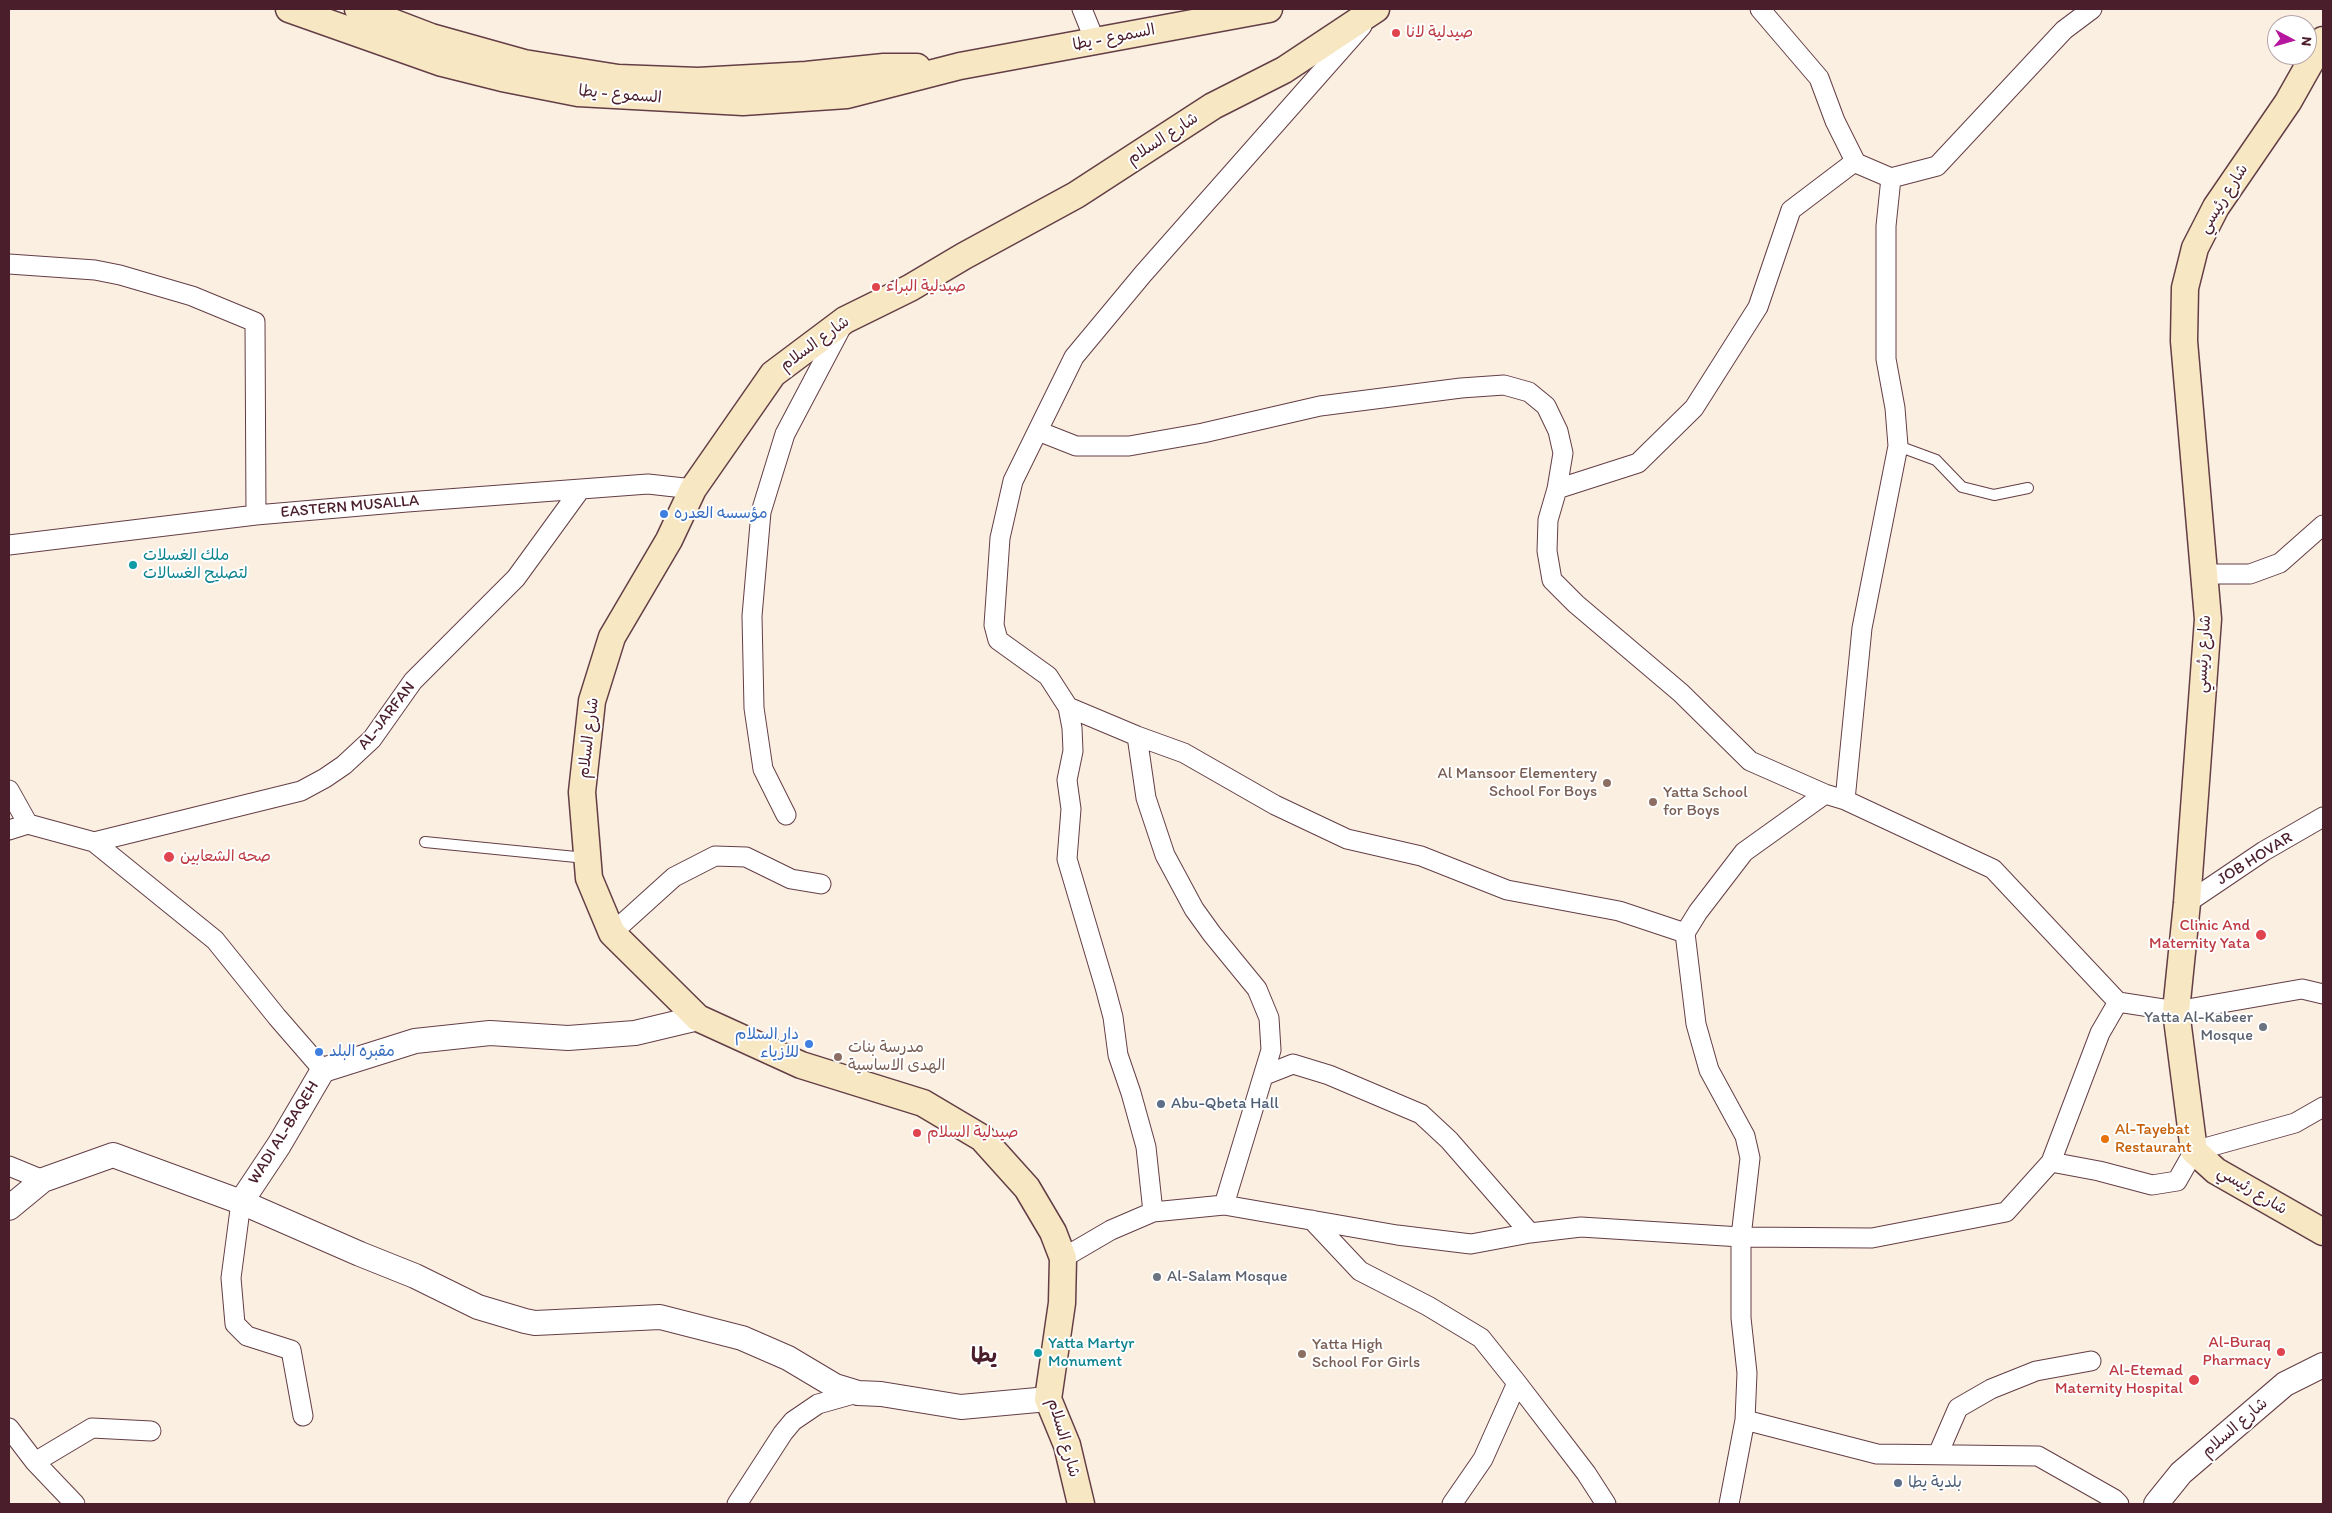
<!DOCTYPE html>
<html>
<head>
<meta charset="utf-8">
<style>
	body { margin:0 }
	#map { position:relative; width:2332px; height:1513px; overflow:hidden; background:#faefe1; font-family:Itim,sans-serif }
	canvas { display:block }
	.frame { position:absolute; inset:0; border:10px solid #4a1f2b; pointer-events:none }
	.north { position:absolute; left:2267px; top:15px; width:50px; height:50px; box-sizing:border-box; background:#fff; border:1px solid #b7a5aa; border-radius:50%; rotate:96deg; font-size:14px; font-weight:700; line-height:20px; text-align:center; color:#4a1f2b }
	.north::after { content:''; display:block; margin:auto; width:18px; height:22px; background:#b5179e; clip-path:polygon(50% 0,100% 100%,50% 72%,0 100%) }
</style>
</head>
<body>
<div id="map">
<canvas width="2332" height="1513"></canvas>
<div class="frame"></div>
<div class="north">N</div>
</div>
<script>
const g = document.querySelector('canvas').getContext('2d');
g.lineJoin = 'round';
const shape = rows => new Path2D(rows.map(r => 'M' + r).join(''));
function stroke(path, color, width, dash) { g.strokeStyle = color; g.lineWidth = width; g.lineCap = dash ? 'butt' : 'round'; g.setLineDash(dash || []); g.stroke(path); }
function label(font, color, halo, rows, align = 'center') {
  g.font = font + ' Itim,"Playpen Sans Arabic",sans-serif'; g.lineWidth = 4; g.setLineDash([]); g.textBaseline = 'middle'; g.strokeStyle = halo; g.fillStyle = color; for (const [text, x, y, turn = 0] of rows) {
    g.save(); g.translate(x, y); g.rotate((+turn || 0) * Math.PI / 180); g.textAlign = isNaN(turn) ? turn : align; if (halo) g.strokeText(text, 0, 0); g.fillText(text, 0, 0); g.restore();
  }
}
const service = shape([
	[1898,446,1936,460,1962,487,1994,495,2028,488],
	[425,842,586,858]
]);
const minor = shape([
	[1082,9,1095,41],
	[1760,9,1819,78,1835,121,1856,163,1891,178,1937,166,2064,30,2092,9],
	[1856,163,1853,163,1791,210,1758,307,1694,408,1638,463,1557,489,1548,520,1547,551,1552,580,1576,604,1681,693,1750,761,1825,794,1845,800,1993,869,2118,1002,2176,1011,2302,989,2323,994],
	[9,264,95,270,120,275,192,296,255,322,256,515],
	[1038,431,1076,446,1129,446,1203,433,1320,406,1461,388,1504,385,1529,392,1546,406,1558,431,1563,453,1557,489],
	[9,545,256,515,407,502,648,484,693,489],
	[2204,574,2250,574,2280,563,2323,525],
	[1068,707,1137,736,1184,753,1275,805,1347,839,1421,856,1507,890,1619,911,1685,933,1698,912,1744,852,1825,794],
	[1137,736,1146,798,1165,855,1194,909,1212,934,1257,989,1269,1018,1271,1050,1224,1205],
	[9,790,28,824],
	[1845,800,1862,628,1898,446,1895,408,1886,359,1886,226,1891,178],
	[786,815,763,769,754,708,752,616,761,512,785,434,842,326],
	[9,830,28,824,94,842,301,791,325,778,344,765,372,739,413,681,516,578,580,490],
	[94,842,215,940,277,1017,323,1070],
	[2187,903,2264,851,2323,817],
	[612,933,674,877,715,856,746,857,791,879,821,884],
	[1685,933,1696,1024,1709,1070,1745,1136,1750,1158,1741,1237,1741,1318,1747,1373,1745,1420],
	[1265,1075,1293,1064,1329,1075,1421,1114,1449,1140,1530,1233],
	[2051,1162,2099,1171,2152,1185,2177,1181,2194,1151,2295,1123,2323,1107],
	[9,1166,43,1180],
	[241,1202,231,1278,235,1324,247,1336,291,1350,303,1416],
	[1153,1212,1146,1147,1131,1093,1118,1055,1113,1017,1105,987,1067,859,1071,809,1067,780,1073,751,1072,728,1068,707,1048,676,998,640,994,625,1000,538,1013,481,1074,357,1143,274,1362,26],
	[1312,1220,1360,1271,1428,1306,1481,1338,1517,1383,1586,1473,1606,1504],
	[1063,1258,1111,1230,1153,1212,1224,1205,1397,1235,1471,1244,1530,1233,1581,1227,1741,1237,1872,1238,2006,1212,2051,1162,2100,1033,2118,1002],
	[9,1428,35,1462,75,1504],
	[1938,1454,1958,1408,1991,1389,2036,1371,2091,1361],
	[35,1462,92,1428,151,1431],
	[737,1504,783,1433,793,1421,818,1404,857,1393],
	[1452,1504,1483,1459,1517,1383],
	[1729,1504,1745,1420,1877,1454,2038,1456,2114,1499,2119,1504]
]);
const tertiary = shape([
	[241,1202,360,1254,415,1276,478,1307,525,1321,535,1323,660,1317,742,1338,788,1358,835,1386,858,1393,881,1394,961,1407,1048,1399],
	[9,1208,43,1180,113,1155,241,1202,279,1145,323,1070,415,1041,490,1033,568,1038,635,1033,698,1018],
	[2156,1504,2181,1473,2285,1384,2323,1365]
]);
const secondary = shape([
	[289,9,442,63,502,78,578,93,743,102,847,95,960,66,1269,9],
	[358,9,431,37,524,63,618,78,698,81,806,75,884,67,917,67],
	[2323,40,2288,102,2216,207,2195,248,2185,288,2184,341,2208,619,2187,903,2176,1011,2194,1151,2216,1171,2323,1232],
	[1081,1504,1067,1445,1048,1399,1062,1303,1063,1258,1053,1232,1027,1188,982,1138,923,1103,801,1065,698,1018,612,933,589,878,586,841,582,792,592,701,612,637,669,540,693,489,773,374,845,320,910,288,964,256,1076,195,1213,106,1284,70,1376,9]
]);
stroke(service, '#643e46', 12);
stroke(minor, '#643e46', 21);
stroke(tertiary, '#643e46', 26);
stroke(secondary, '#643e46', 29);
stroke(service, '#fff', 10);
stroke(minor, '#fff', 19);
stroke(tertiary, '#fff', 24);
stroke(secondary, '#f7e8c3', 26);
for (const [x, y, r, color] of [
	[1396,33,5,"#e0444e"],
	[876,287,5,"#e0444e"],
	[664,514,5,"#3f7fe0"],
	[133,565,5,"#0f9aa8"],
	[1607,783,5,"#8d6e63"],
	[1653,802,5,"#8d6e63"],
	[169,857,6,"#e0444e"],
	[2261,935,6,"#e0444e"],
	[2263,1027,5,"#6b7280"],
	[809,1044,5,"#3f7fe0"],
	[319,1052,5,"#3f7fe0"],
	[838,1057,5,"#8d6e63"],
	[1161,1104,5,"#5c6f8a"],
	[917,1133,5,"#e0444e"],
	[2105,1139,5,"#e8710a"],
	[1157,1277,5,"#6b7280"],
	[2281,1352,5,"#e0444e"],
	[1038,1353,5,"#0f9aa8"],
	[1302,1354,5,"#8d6e63"],
	[2194,1380,6,"#e0444e"],
	[1898,1483,5,"#5c6f8a"]
]) { const dot = new Path2D(); dot.arc(x, y, r, 0, 2 * Math.PI); g.fillStyle = color; g.fill(dot); stroke(dot, '#fff', 2); }
label('16px', '#be3a42', '#fff', [
	["صيدلية لانا",1406,33],
	["صيدلية البراء",886,287],
	["صحه الشعابين",180,857],
	["Clinic And",2250,926,"right"],
	["Maternity Yata",2250,944,"right"],
	["صيدلية السلام",927,1133],
	["Al-Buraq",2271,1343,"right"],
	["Pharmacy",2271,1361,"right"],
	["Al-Etemad",2183,1371,"right"],
	["Maternity Hospital",2183,1389,"right"]
], 'left');
label('16px', '#4a1f2b', '#fff', [
	["السموع - يطا",1114,38,-11],
	["السموع - يطا",620,95,5],
	["شارع السلام",1163,139,-33],
	["شارع رئيسي",2224,199,-58],
	["شارع السلام",815,344,-36],
	["EASTERN MUSALLA",350,507,-5],
	["شارع رئيسي",2204,654,-87],
	["AL-JARFAN",387,716,-52],
	["شارع السلام",589,738,-83],
	["JOB HOVAR",2255,859,-32],
	["WADI AL-BAQEH",284,1133,-58],
	["شارع رئيسي",2252,1191,31],
	["شارع السلام",2235,1428,-41],
	["شارع السلام",1063,1438,74]
]);
label('16px', '#366cbe', '#fff', [
	["مؤسسه العدره",674,514],
	["دار السلام",799,1035,"right"],
	["للازياء",799,1053,"right"],
	["مقبره البلد",329,1052]
], 'left');
label('16px', '#0d838f', '#fff', [
	["ملك الغسلات",143,556],
	["لتصليح الغسالات",143,574],
	["Yatta Martyr",1048,1344],
	["Monument",1048,1362]
], 'left');
label('16px', '#785e54', '#fff', [
	["Al Mansoor Elementery",1597,774,"right"],
	["School For Boys",1597,792,"right"],
	["Yatta School",1663,793],
	["for Boys",1663,811],
	["مدرسة بنات",848,1048],
	["الهدى الاساسية",848,1066],
	["Yatta High",1312,1345],
	["School For Girls",1312,1363]
], 'left');
label('16px', '#5b616d', '#fff', [
	["Yatta Al-Kabeer",2253,1018],
	["Mosque",2253,1036],
	["Al-Salam Mosque",1167,1277,"left"]
], 'right');
label('16px', '#4e5e75', '#fff', [
	["Abu-Qbeta Hall",1171,1104],
	["بلدية يطا",1908,1483]
], 'left');
label('16px', '#c56008', '#fff', [
	["Al-Tayebat",2115,1130],
	["Restaurant",2115,1148]
], 'left');
label('bold 21px', '#4a1f2b', '#fff', [
	["يطا",984,1357]
]);
</script>
</body>
</html>
